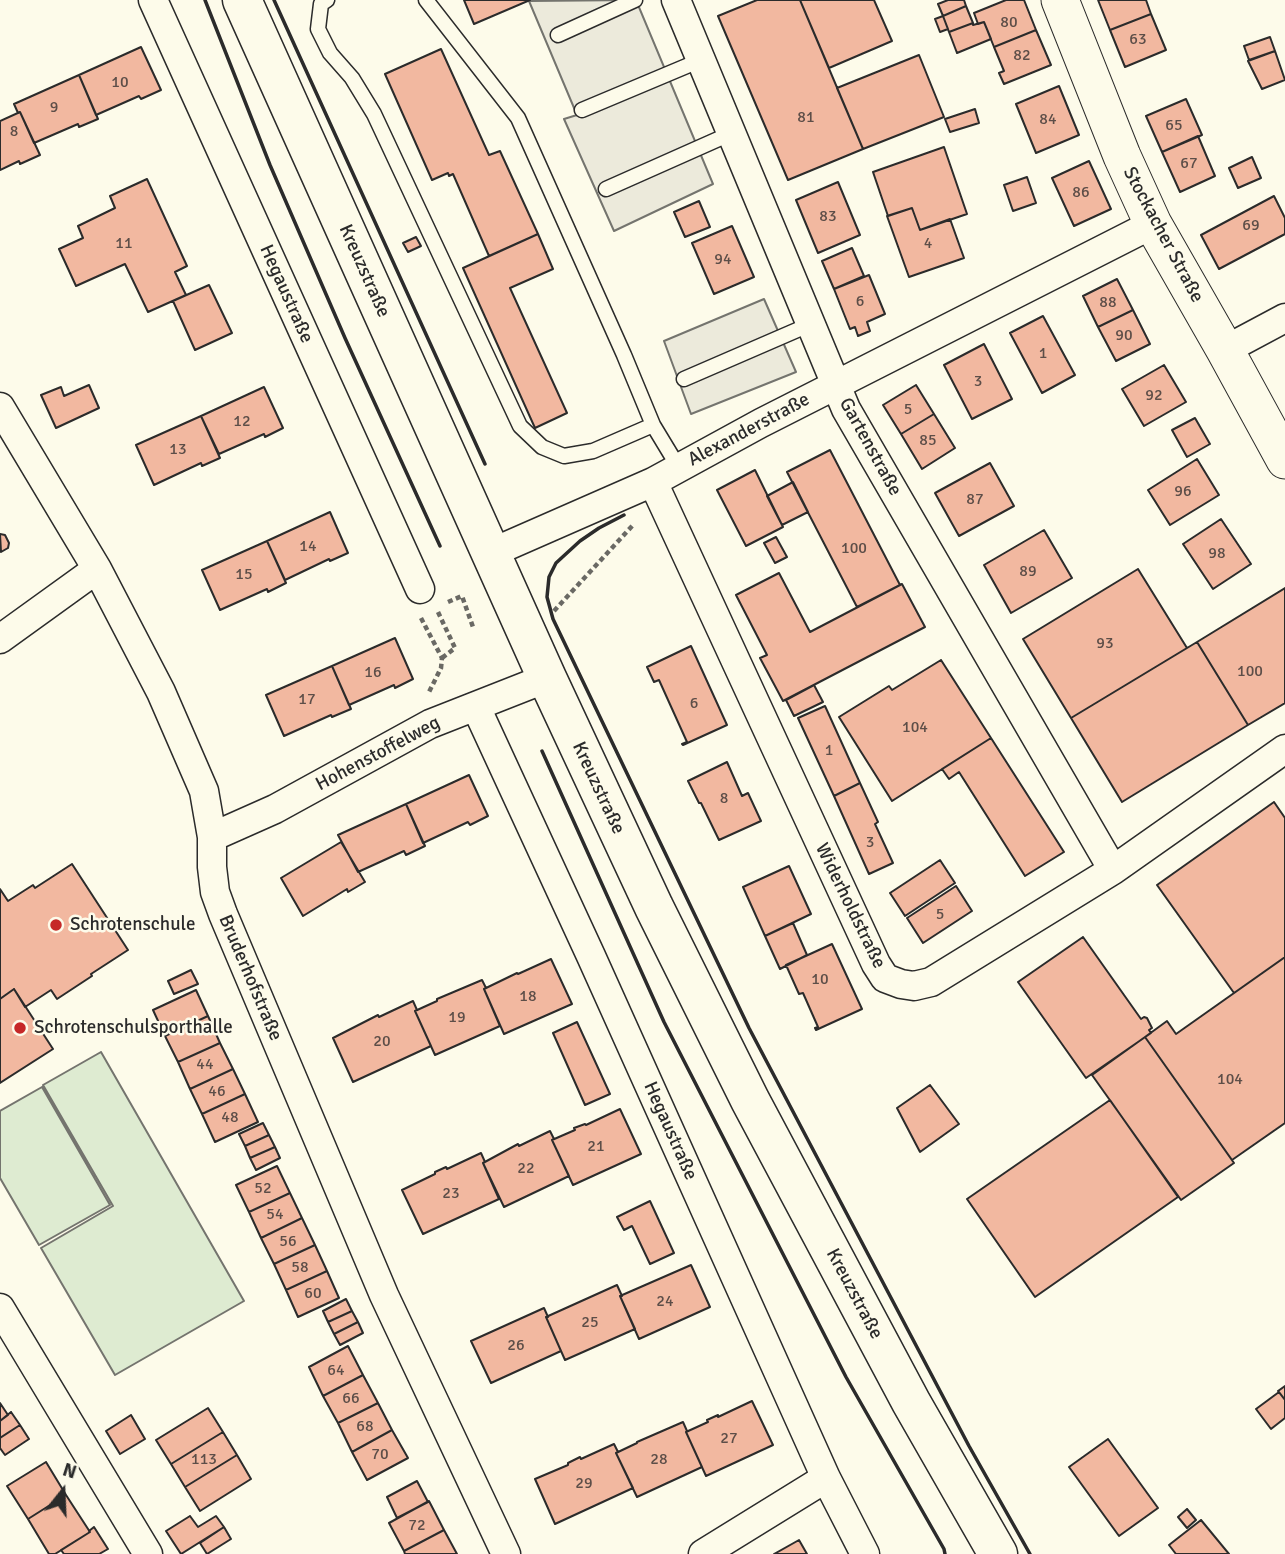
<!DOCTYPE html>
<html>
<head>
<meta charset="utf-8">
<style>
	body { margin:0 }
	#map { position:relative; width:1285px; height:1554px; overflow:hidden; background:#fdfbea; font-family:Signika,sans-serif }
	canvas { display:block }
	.north { position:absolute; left:28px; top:1456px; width:70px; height:70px; -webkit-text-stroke:5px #fdfbea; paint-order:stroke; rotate:18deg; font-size:19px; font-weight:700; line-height:28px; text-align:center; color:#2b2b2b }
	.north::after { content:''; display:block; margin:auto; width:24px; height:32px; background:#2b2b2b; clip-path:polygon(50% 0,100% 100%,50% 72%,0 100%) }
</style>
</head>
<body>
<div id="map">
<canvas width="1285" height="1554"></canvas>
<div class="north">N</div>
</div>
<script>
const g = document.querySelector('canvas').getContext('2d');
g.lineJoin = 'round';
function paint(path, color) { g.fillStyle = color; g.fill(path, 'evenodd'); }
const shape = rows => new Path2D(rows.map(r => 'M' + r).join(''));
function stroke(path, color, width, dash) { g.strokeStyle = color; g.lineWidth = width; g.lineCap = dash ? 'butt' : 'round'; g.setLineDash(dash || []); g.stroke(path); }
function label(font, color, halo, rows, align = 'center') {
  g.font = font + ' Signika,sans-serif'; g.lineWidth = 5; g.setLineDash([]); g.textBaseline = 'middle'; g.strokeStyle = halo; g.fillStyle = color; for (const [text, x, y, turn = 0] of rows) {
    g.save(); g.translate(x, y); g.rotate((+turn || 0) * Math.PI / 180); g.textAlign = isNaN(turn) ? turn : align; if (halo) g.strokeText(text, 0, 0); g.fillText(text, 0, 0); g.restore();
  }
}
const green = shape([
	[101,1052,244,1301,115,1375,41,1248,113,1206,43,1085,101,1052],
	[42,1087,110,1205,39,1245,0,1178,0,1111,42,1087]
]);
paint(green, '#deebd1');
stroke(green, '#74746e', 2);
const parking = shape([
	[636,0,713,184,614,231,564,119,577,115,529,1,636,0],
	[764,299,796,372,691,414,664,341,764,299]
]);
paint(parking, '#eceadb');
stroke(parking, '#74746e', 2);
const building = shape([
	[464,0,530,0,474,24,464,0],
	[757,0,800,0,863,149,788,180,718,16,757,0],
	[800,0,874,0,892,41,829,68,800,0],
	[948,0,964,0,966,6,943,16,938,4,948,0],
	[1006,0,1024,0,1036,30,994,47,984,22,978,24,974,13,1006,0],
	[1098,0,1146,0,1151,14,1110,30,1098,0],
	[966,6,973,23,949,32,943,16,966,6],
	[1151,14,1166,50,1125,67,1110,30,1151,14],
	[943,16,948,29,940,32,935,19,943,16],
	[984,22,991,39,957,53,949,32,973,23,973,25,984,22],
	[1036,30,1051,65,1004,84,999,73,1004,71,994,47,1036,30],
	[1270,37,1275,51,1249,60,1244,46,1270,37],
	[141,47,161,90,141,99,139,96,96,115,79,75,141,47],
	[441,49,489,155,500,151,538,234,489,256,453,174,449,176,448,173,432,180,385,74,441,49],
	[1275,51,1285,80,1262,89,1248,61,1275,51],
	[919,55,944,117,863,149,837,88,919,55],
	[79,75,98,119,79,127,78,124,34,143,20,112,18,113,14,104,79,75],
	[1059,86,1079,135,1036,153,1016,104,1059,86],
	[1186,99,1202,135,1162,152,1146,116,1186,99],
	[975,109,979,123,950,132,945,119,975,109],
	[20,112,40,155,20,164,19,161,0,170,0,121,20,112],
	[1198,136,1215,176,1180,192,1162,152,1198,136],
	[944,147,967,214,920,230,912,208,888,216,873,172,944,147],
	[1252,157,1261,178,1238,188,1229,168,1252,157],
	[1089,161,1111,209,1074,226,1052,178,1089,161],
	[1027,177,1036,203,1013,211,1004,185,1027,177],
	[147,179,187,266,175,272,186,295,148,312,125,264,76,286,59,249,83,238,78,226,115,208,110,196,147,179],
	[838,182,860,235,818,253,796,200,838,182],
	[1274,196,1285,218,1285,234,1219,269,1201,235,1274,196],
	[699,201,710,227,685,237,674,212,699,201],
	[912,208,920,230,950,219,964,258,909,277,887,216,912,208],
	[732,226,754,277,714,294,692,243,732,226],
	[538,234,553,269,510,288,567,413,535,428,463,268,538,234],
	[416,237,421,246,408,252,403,243,416,237],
	[852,248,864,276,834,289,822,261,852,248],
	[869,275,885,314,867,322,870,331,858,336,855,327,850,329,834,289,869,275],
	[1117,279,1133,310,1098,327,1083,296,1117,279],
	[209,285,232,333,195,350,173,301,209,285],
	[1133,310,1150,344,1116,361,1098,327,1133,310],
	[1043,316,1075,375,1042,393,1010,333,1043,316],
	[984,344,1012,399,972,419,944,365,984,344],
	[1164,365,1186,402,1144,426,1122,389,1164,365],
	[89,385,99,408,56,428,41,395,61,387,64,396,89,385],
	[916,385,934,414,901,434,883,405,916,385],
	[264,387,283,428,265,437,264,434,219,454,201,416,264,387],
	[934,414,955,448,922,469,901,434,934,414],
	[201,416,220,458,202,466,201,463,154,485,136,445,201,416],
	[1195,418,1210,444,1187,457,1172,430,1195,418],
	[830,450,900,585,857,607,787,472,830,450],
	[1197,459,1219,495,1170,525,1148,490,1197,459],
	[990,463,1014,506,959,536,935,493,990,463],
	[755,470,783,527,746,546,717,490,755,470],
	[793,482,808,512,782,525,767,496,793,482],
	[330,512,348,553,330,561,329,559,285,580,267,541,330,512],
	[1221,519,1251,564,1213,589,1183,544,1221,519],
	[1044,530,1072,578,1011,613,984,565,1044,530],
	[0,534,5,535,9,543,8,548,1,552,0,534],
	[776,537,787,557,775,563,764,543,776,537],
	[267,541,286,583,268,592,267,589,220,610,202,570,267,541],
	[1138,569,1187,648,1071,718,1023,639,1138,569],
	[779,573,810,632,902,584,925,627,783,701,760,658,767,655,736,595,779,573],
	[1285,588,1285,703,1248,725,1197,642,1285,588],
	[395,638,413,679,395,688,394,685,349,705,332,666,395,638],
	[1197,642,1248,725,1122,802,1071,718,1197,642],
	[691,646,727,725,683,745,682,744,687,742,659,680,654,682,647,667,691,646],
	[941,660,991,738,892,801,839,717,889,686,892,690,941,660],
	[332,666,351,709,332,717,331,715,284,736,266,695,332,666],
	[814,685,823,702,794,716,786,700,814,685],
	[825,706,860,783,834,796,798,718,825,706],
	[991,738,1064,852,1025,876,959,772,949,779,942,769,991,738],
	[727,762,742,796,748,793,761,821,719,840,701,803,699,803,688,781,727,762],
	[469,775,488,816,470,825,468,822,423,843,406,804,469,775],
	[860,783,878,822,875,824,893,863,869,874,834,796,860,783],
	[1274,802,1285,818,1285,957,1234,993,1157,885,1274,802],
	[406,804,425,846,406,855,404,851,358,872,338,835,406,804],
	[341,842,365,882,348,892,347,889,303,916,281,878,341,842],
	[940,860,955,883,905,916,890,893,940,860],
	[72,864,128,950,91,974,92,976,57,999,51,990,25,1007,14,989,0,999,0,889,8,901,33,885,35,888,72,864],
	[789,866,811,914,765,936,743,887,789,866],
	[956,886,972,911,923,943,907,918,956,886],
	[793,923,807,955,780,969,765,936,793,923],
	[1083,937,1141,1019,1144,1017,1147,1018,1152,1028,1149,1030,1151,1033,1086,1078,1018,982,1083,937],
	[832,944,862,1009,816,1030,815,1028,818,1027,803,993,799,994,786,965,832,944],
	[1285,957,1285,1123,1232,1160,1145,1037,1167,1021,1176,1034,1285,957],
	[551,959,572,1004,504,1034,484,989,517,973,518,974,551,959],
	[191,970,198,984,174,994,168,981,191,970],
	[482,980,486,988,484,989,500,1026,435,1055,415,1011,437,1001,437,999,482,980],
	[14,989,53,1049,0,1083,0,999,14,989],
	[196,990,208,1016,165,1036,153,1010,196,990],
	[413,1001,417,1010,415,1011,431,1046,353,1082,333,1038,378,1015,379,1017,413,1001],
	[208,1016,220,1043,178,1062,165,1036,208,1016],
	[577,1022,610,1094,585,1105,553,1033,577,1022],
	[1145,1037,1234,1163,1181,1200,1092,1075,1145,1037],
	[220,1043,233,1069,190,1089,178,1062,220,1043],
	[233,1069,245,1094,202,1114,190,1089,233,1069],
	[930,1085,959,1124,920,1152,897,1108,930,1085],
	[245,1094,258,1122,215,1142,202,1114,245,1094],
	[1110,1100,1178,1197,1035,1297,967,1199,1110,1100],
	[620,1109,641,1154,573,1185,552,1140,575,1130,574,1128,585,1124,586,1125,620,1109],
	[263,1123,269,1135,245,1146,239,1134,263,1123],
	[550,1131,554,1139,552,1140,569,1176,504,1207,483,1163,518,1144,519,1146,550,1131],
	[269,1135,275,1147,250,1158,245,1146,269,1135],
	[275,1147,280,1158,256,1170,250,1158,275,1147],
	[481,1153,485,1162,483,1163,499,1199,423,1234,402,1190,435,1174,435,1172,446,1167,447,1169,481,1153],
	[277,1166,290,1193,249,1212,236,1185,277,1166],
	[290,1193,302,1218,261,1238,249,1212,290,1193],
	[650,1201,674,1253,650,1264,632,1226,624,1230,617,1217,650,1201],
	[302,1218,315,1245,274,1264,261,1238,302,1218],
	[315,1245,327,1271,286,1290,274,1264,315,1245],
	[691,1265,710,1307,639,1339,620,1296,691,1265],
	[327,1271,339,1298,298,1317,286,1290,327,1271],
	[617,1285,622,1296,620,1296,635,1329,565,1360,546,1317,617,1285],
	[346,1299,352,1311,328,1322,323,1311,346,1299],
	[544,1308,548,1317,546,1317,561,1351,491,1383,471,1341,544,1308],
	[352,1311,358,1322,334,1334,328,1322,352,1311],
	[358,1322,363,1333,340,1345,334,1334,358,1322],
	[348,1346,363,1375,323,1396,309,1367,348,1346],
	[363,1375,378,1403,338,1423,323,1396,363,1375],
	[1285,1386,1285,1400,1278,1391,1285,1386],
	[1279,1392,1285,1400,1285,1418,1271,1429,1256,1409,1279,1392],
	[752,1401,773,1445,706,1476,686,1432,708,1422,707,1420,718,1415,718,1417,752,1401],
	[0,1403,8,1415,0,1421,0,1403],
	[378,1403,392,1430,352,1452,338,1423,378,1403],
	[208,1408,223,1432,171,1464,156,1440,208,1408],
	[11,1412,20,1425,0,1438,0,1421,11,1412],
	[131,1415,145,1439,120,1454,106,1431,131,1415],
	[683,1422,687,1431,686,1432,702,1467,637,1497,616,1453,637,1443,637,1442,683,1422],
	[20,1425,29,1439,5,1455,0,1448,0,1438,20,1425],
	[392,1430,408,1458,367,1480,352,1452,392,1430],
	[223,1432,237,1455,185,1487,171,1464,223,1432],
	[1108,1439,1158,1508,1119,1536,1069,1467,1108,1439],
	[614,1444,618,1452,616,1453,633,1488,555,1524,535,1479,568,1465,568,1463,580,1457,581,1459,614,1444],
	[237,1455,251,1479,200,1511,185,1487,237,1455],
	[46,1462,66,1495,28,1519,7,1486,46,1462],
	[417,1481,428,1502,397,1518,387,1497,417,1481],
	[66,1495,90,1532,55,1554,49,1554,28,1519,66,1495],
	[429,1501,444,1530,404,1551,389,1523,429,1501],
	[1187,1509,1196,1520,1187,1528,1178,1517,1187,1509],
	[190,1516,198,1527,216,1516,224,1527,181,1554,166,1531,190,1516],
	[1201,1520,1229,1554,1176,1554,1169,1545,1201,1520],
	[94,1527,108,1549,99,1554,64,1554,61,1550,90,1532,89,1531,94,1527],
	[224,1527,231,1539,207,1554,200,1543,224,1527],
	[444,1530,457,1554,405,1554,404,1551,444,1530],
	[799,1540,807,1554,774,1554,799,1540]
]);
paint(building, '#f2b8a0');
stroke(building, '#2b2b2b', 2);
const service = shape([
	[327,0,321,4,318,29,330,53,352,78,374,114,520,426,542,447,564,456,593,451,653,425,679,468],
	[426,0,518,118,624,355,653,425],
	[558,35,635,0],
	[582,110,701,60],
	[606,189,732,133],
	[684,379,811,324]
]);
const minor = shape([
	[153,0,420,589],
	[676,0,846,409,1113,870],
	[1225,350,1285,318],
	[0,407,97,569,161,692,204,791,212,837,212,867,215,892,223,914,384,1295,506,1554],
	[653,482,876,964,885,978,901,984,914,986,931,982,1113,870,1285,749],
	[491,553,653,482,761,423,1153,224],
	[0,639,97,569],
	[476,707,591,956,826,1478,865,1554],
	[212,837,275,809,430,724,547,678],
	[0,1308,148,1554],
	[703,1554,826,1478]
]);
const tertiary = shape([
	[1060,0,1122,156,1153,224,1225,350,1285,460]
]);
const primary = shape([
	[242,0,547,678,654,907,750,1100,911,1402,998,1554]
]);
stroke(service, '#2b2b2b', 17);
stroke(minor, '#2b2b2b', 31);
stroke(tertiary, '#2b2b2b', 39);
stroke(primary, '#2b2b2b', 41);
stroke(shape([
	[448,602,462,596,473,627],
	[554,611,633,525],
	[438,612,455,648,442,658],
	[421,618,442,658,441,668,429,692]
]), '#6a6964', 4.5, [5, 3.5]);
stroke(service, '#fdfbea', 14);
stroke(minor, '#fdfbea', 28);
stroke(tertiary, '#fdfbea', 37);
stroke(primary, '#fdfbea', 38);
stroke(shape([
	[205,0,270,165,345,338,440,546],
	[274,0,485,464],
	[624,515,599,528,580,541,556,563,549,577,547,597,553,619,749,1028,969,1446,1030,1554],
	[542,751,664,1022,846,1377,944,1549,945,1554]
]), '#2b2b2b', 3.5);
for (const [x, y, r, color] of [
	[56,925,7,"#c62828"],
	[20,1028,7,"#c62828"]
]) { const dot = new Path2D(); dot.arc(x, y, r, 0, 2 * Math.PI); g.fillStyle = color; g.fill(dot); stroke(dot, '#fdfbea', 2.5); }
label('16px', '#5d4e48', null, [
	["80",1009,23],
	["63",1138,40],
	["82",1022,56],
	["10",120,83],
	["9",54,108],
	["81",806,118],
	["84",1048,120],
	["65",1174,126],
	["8",14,132],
	["67",1189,164],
	["86",1081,193],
	["83",828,217],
	["69",1251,226],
	["11",124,244],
	["4",928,244],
	["94",723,260],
	["6",860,302],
	["88",1108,303],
	["90",1124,336],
	["1",1043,354],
	["3",978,382],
	["92",1154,396],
	["5",908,410],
	["12",242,422],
	["85",928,441],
	["13",178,450],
	["96",1183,492],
	["87",975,500],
	["14",308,547],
	["100",854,549],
	["98",1217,554],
	["89",1028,572],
	["15",244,575],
	["93",1105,644],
	["100",1250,672],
	["16",373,673],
	["17",307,700],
	["6",694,704],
	["104",915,728],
	["1",829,751],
	["8",724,799],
	["3",870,843],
	["5",940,915],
	["10",820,980],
	["18",528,997],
	["19",457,1018],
	["20",382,1042],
	["44",205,1065],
	["104",1230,1080],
	["46",217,1092],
	["48",230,1118],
	["21",596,1147],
	["22",526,1169],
	["52",263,1189],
	["23",451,1194],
	["54",275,1215],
	["56",288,1242],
	["58",300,1268],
	["60",313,1294],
	["24",665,1302],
	["25",590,1323],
	["26",516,1346],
	["64",336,1371],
	["66",351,1399],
	["68",365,1427],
	["27",729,1439],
	["70",380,1455],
	["113",204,1460],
	["28",659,1460],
	["29",584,1484],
	["72",417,1526]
]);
label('19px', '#2b2b2b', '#fdfbea', [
	["Stockacher Straße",1163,235,62],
	["Kreuzstraße",364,271,66],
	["Hegaustraße",286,294,66],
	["Alexanderstraße",749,430,-28],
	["Gartenstraße",870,447,61],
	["Hohenstoffelweg",378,754,-28],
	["Kreuzstraße",598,788,65],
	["Widerholdstraße",850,906,64],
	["Bruderhofstraße",250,978,67],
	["Hegaustraße",670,1131,66],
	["Kreuzstraße",854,1294,62]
]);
label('19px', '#2b2b2b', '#fdfbea', [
	["Schrotenschule",70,925],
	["Schrotenschulsporthalle",34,1028]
], 'left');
</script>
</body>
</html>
